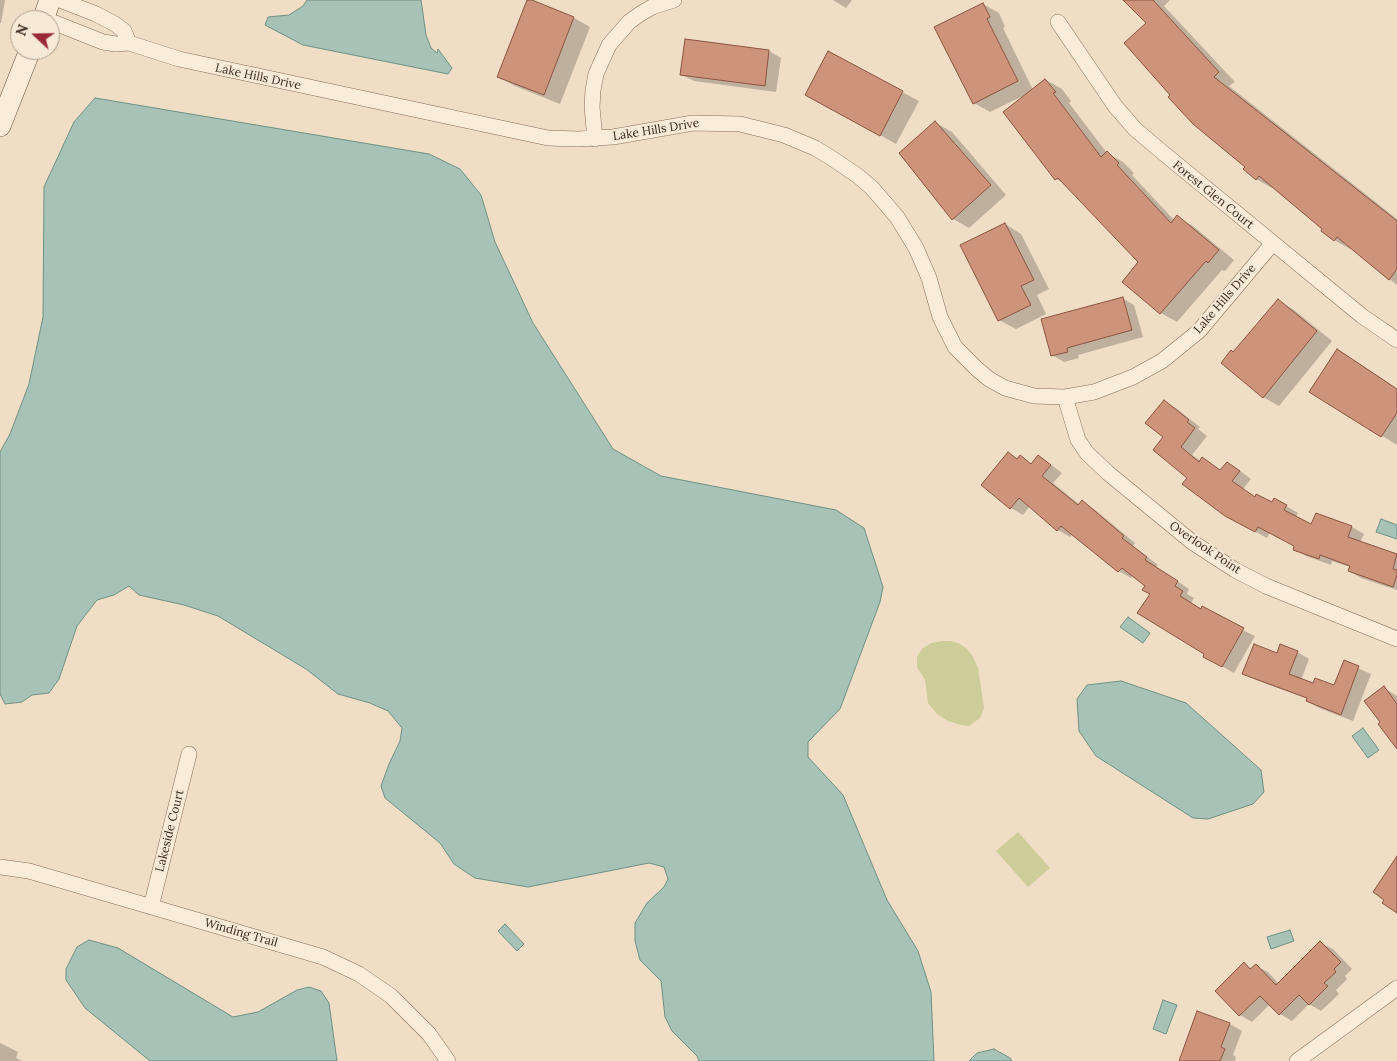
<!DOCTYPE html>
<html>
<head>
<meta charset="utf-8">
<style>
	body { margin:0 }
	#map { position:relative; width:1397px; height:1061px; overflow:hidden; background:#efddc5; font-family:Lora,serif }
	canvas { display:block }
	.north { position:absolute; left:10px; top:10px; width:50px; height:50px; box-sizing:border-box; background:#f6e9d5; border:1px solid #ab9c8c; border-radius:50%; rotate:291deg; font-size:14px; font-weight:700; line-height:20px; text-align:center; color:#3a291f }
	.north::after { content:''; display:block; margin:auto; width:18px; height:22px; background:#9a2a38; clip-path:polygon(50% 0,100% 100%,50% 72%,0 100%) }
</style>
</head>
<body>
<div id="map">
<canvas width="1397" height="1061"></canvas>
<div class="north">N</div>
</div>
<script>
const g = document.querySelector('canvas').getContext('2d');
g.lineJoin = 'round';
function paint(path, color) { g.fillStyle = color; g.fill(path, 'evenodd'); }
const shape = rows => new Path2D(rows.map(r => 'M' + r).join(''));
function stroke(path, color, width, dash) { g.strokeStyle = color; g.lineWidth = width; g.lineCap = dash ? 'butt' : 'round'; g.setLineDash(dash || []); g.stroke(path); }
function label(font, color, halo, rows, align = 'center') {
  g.font = font + ' Lora,serif'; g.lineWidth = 4; g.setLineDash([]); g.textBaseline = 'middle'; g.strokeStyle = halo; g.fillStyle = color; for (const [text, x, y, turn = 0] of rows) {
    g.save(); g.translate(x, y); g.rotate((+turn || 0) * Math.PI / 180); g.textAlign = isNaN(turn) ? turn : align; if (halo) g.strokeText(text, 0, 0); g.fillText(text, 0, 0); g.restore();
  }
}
paint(shape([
	[942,641,951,641,960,644,967,649,973,657,978,668,984,708,980,718,969,726,961,725,948,721,937,714,928,703,925,680,917,667,917,657,922,649,931,643],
	[1018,832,1050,868,1028,887,996,851]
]), '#cdcd99');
const water = shape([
	[307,0,421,0,426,35,431,48,437,53,438,49,452,68,448,74,303,45,265,25,268,17,289,15,303,6,307,0],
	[95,98,429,154,460,169,481,195,495,242,533,323,613,449,661,476,836,510,864,528,883,587,880,602,840,709,808,742,808,757,843,795,887,900,918,951,931,992,934,1061,699,1061,697,1056,672,1031,665,1017,661,981,640,960,635,941,635,923,647,903,664,887,668,879,664,867,649,863,528,887,475,878,454,864,440,843,385,798,381,786,389,764,400,741,402,728,388,711,370,703,338,694,306,669,218,616,184,605,139,595,129,586,114,595,97,600,77,626,59,679,49,693,32,695,22,702,5,704,0,694,0,452,10,434,29,384,43,317,44,187,74,122,95,98],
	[1381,519,1397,525,1397,539,1376,532,1381,519],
	[1128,617,1150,633,1143,643,1120,627,1128,617],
	[1121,681,1186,703,1261,770,1264,792,1253,804,1208,819,1193,818,1096,756,1079,731,1077,699,1087,685,1121,681],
	[1363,728,1379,750,1368,758,1352,736,1363,728],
	[505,924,524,944,517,951,498,931,505,924],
	[1290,930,1294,941,1271,949,1267,937,1290,930],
	[89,940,118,948,233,1017,258,1012,297,990,309,987,321,991,329,1003,337,1061,150,1061,85,1008,66,980,66,969,77,947,89,940],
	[1163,1000,1177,1005,1166,1034,1153,1029,1163,1000],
	[994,1049,1010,1058,1012,1061,969,1061,977,1053,994,1049]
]);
paint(water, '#a7c2b7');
stroke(water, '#6d9184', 1);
paint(shape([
	[0,0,5,0,1,23,0,23],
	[528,0,574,18,590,27,560,104,515,86,499,77],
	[833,0,852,0,846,8],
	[1125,0,1170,0,1164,6,1235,82,1229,86,1397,219,1397,285,1352,248,1350,249,1334,240,1324,228,1274,186,1272,188,1256,179,1247,167,1172,95,1148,23],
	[983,4,999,13,1005,27,1003,28,1033,90,1046,80,1062,89,1071,101,1069,103,1107,153,1123,162,1134,173,1132,175,1174,220,1177,217,1193,226,1234,260,1225,271,1222,270,1177,322,1161,313,1124,282,1140,262,1065,184,1056,179,1025,95,990,112,974,103],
	[686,40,769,51,781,58,776,92,694,81,682,75],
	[829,53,919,101,896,144,823,103],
	[936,123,952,132,1006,195,969,228,953,219],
	[1005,224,1021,234,1049,289,1037,295,1046,314,1016,329,999,320],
	[1122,298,1134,305,1143,337,1078,355,1079,358,1064,362,1052,355],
	[1278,301,1294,310,1332,341,1279,406,1263,397,1234,354],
	[1353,360,1397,389,1397,445,1311,392],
	[1164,402,1176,408,1200,427,1198,429,1207,436,1192,455,1201,461,1203,459,1222,471,1227,463,1239,470,1251,479,1243,489,1256,498,1273,504,1286,506,1298,513,1296,517,1312,526,1316,514,1352,527,1364,534,1360,543,1397,555,1397,590,1361,578,1349,571,1350,567,1332,561,1331,565,1306,556,1294,549,1296,546,1270,532,1267,538,1238,522,1189,478,1164,437],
	[1008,454,1018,459,1020,457,1032,464,1038,457,1050,464,1062,473,1053,483,1080,505,1082,502,1094,509,1135,543,1133,546,1158,565,1156,567,1189,589,1187,594,1194,598,1191,603,1201,610,1255,636,1234,673,1204,656,1206,654,1151,594,1147,586,1133,575,1131,578,1119,571,1072,534,1070,537,1058,530,1030,506,1023,515,1011,508,983,485],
	[1297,652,1309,659,1301,680,1314,685,1335,687,1344,662,1371,674,1353,721,1319,708,1307,701,1308,699,1256,680,1244,673,1278,654],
	[1384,688,1397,696,1397,745],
	[1321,943,1333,949,1352,969,1345,976,1347,979,1336,990,1339,994,1321,1011,1309,1004,1292,1021,1280,1014,1270,1004,1252,1022,1240,1015,1244,964,1252,969,1256,966,1268,972,1279,984],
	[1198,1013,1230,1024,1242,1031,1233,1055,1236,1057,1235,1061,1181,1061],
	[0,1043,18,1052,16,1058,22,1061,0,1061]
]), '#0003');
const building = shape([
	[527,0,532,0,574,17,544,95,497,77,527,0],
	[1123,0,1153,0,1219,72,1214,77,1397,221,1397,269,1389,280,1337,237,1334,241,1321,231,1322,229,1259,176,1256,180,1243,169,1245,167,1193,124,1168,97,1170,95,1124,43,1146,23,1123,0],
	[983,3,990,17,987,19,1018,81,973,104,934,27,983,3],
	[685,39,769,50,765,86,680,75,685,39],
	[828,51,903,91,880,136,805,95,828,51],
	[1045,79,1056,92,1053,93,1101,157,1107,151,1119,163,1117,165,1171,223,1177,215,1219,250,1208,263,1206,261,1160,314,1122,282,1138,262,1058,178,1055,180,1003,112,1045,79],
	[935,121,991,185,952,220,899,153,935,121],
	[1005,223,1034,280,1021,286,1031,305,998,321,960,245,1005,223],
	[1123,297,1132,330,1067,348,1068,352,1051,356,1041,319,1123,297],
	[1278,299,1317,331,1263,398,1221,363,1231,350,1233,352,1278,299],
	[1337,349,1397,389,1397,413,1381,437,1309,392,1337,349],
	[1164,400,1189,420,1187,422,1195,428,1181,447,1199,462,1202,457,1220,470,1227,462,1240,471,1232,481,1255,497,1256,494,1272,502,1274,498,1287,505,1284,510,1311,524,1316,513,1352,526,1348,537,1397,554,1393,569,1397,570,1397,575,1393,587,1348,571,1350,566,1320,555,1319,559,1293,550,1294,546,1258,527,1255,532,1225,516,1182,484,1187,478,1153,450,1163,437,1145,423,1164,400],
	[1008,452,1017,459,1020,455,1031,464,1038,455,1051,465,1042,476,1078,505,1082,500,1124,536,1122,538,1147,557,1145,560,1178,581,1175,586,1183,591,1180,596,1201,609,1202,606,1244,628,1222,667,1203,657,1204,654,1137,613,1150,594,1142,590,1145,586,1122,568,1118,572,1061,526,1057,531,1019,498,1010,509,981,485,1008,452],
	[1254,644,1277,653,1280,644,1298,651,1289,674,1313,683,1315,678,1334,685,1344,660,1359,666,1341,715,1306,701,1307,698,1242,674,1254,644],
	[1384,686,1397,704,1397,749,1378,724,1380,722,1364,701,1384,686],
	[1397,856,1397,913,1382,903,1384,900,1373,892,1397,856],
	[1320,941,1341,962,1334,969,1336,972,1324,983,1328,986,1309,1005,1299,995,1279,1015,1260,996,1239,1016,1215,991,1244,962,1250,969,1256,964,1276,985,1320,941],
	[1197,1011,1230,1023,1221,1047,1225,1049,1220,1061,1179,1061,1197,1011]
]);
paint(building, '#ce937b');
stroke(building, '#8a5440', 1);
const street = shape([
	[60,0,96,14,115,24,124,31,129,43],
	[50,21,103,42,116,44,129,43,179,59,548,138,578,139,613,137,693,123,740,124,784,135,815,148,830,157,858,176,872,188,897,217,916,248,929,278,940,317,955,347,977,369,989,379,1005,388,1034,396,1065,397,1094,392,1133,377,1162,361,1199,331,1273,243],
	[1058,22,1115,106,1135,129,1162,152,1362,316,1397,340],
	[595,139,592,107,593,90,596,74,609,45,629,22,640,14,652,7,674,0],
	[1065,397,1078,440,1087,453,1108,473,1192,542,1235,570,1266,586,1397,639],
	[0,867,29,871,323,957,359,974,391,996,429,1034,448,1061],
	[151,907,189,754],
	[1297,1061,1397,988]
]);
const secondary = shape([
	[43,20,50,0],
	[0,126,30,50]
]);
stroke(street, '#8a6e5b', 16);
stroke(secondary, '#6c4f3e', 22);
stroke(street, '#f9ecd9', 15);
stroke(secondary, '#f9ecd9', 21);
label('12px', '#3a291f', '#f6e9d5', [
	["Lake Hills Drive",258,77,12],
	["Lake Hills Drive",656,130,-9],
	["Forest Glen Court",1213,195,39],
	["Lake Hills Drive",1225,299,-49],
	["Overlook Point",1205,548,34],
	["Lakeside Court",170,831,-76],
	["Winding Trail",241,933,16]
]);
</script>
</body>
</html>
